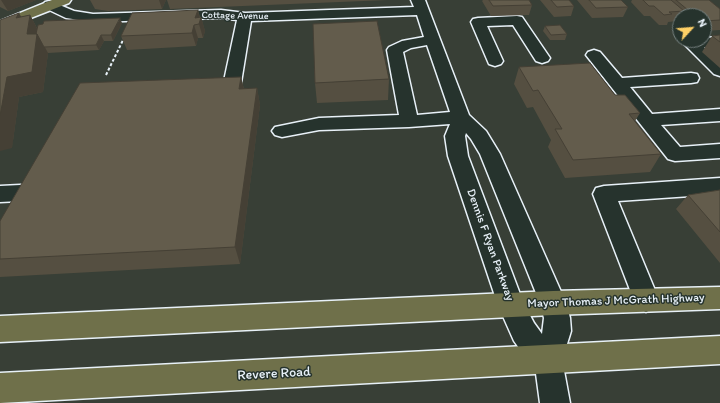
<!DOCTYPE html>
<html>
<head>
<meta charset="utf-8">
<style>
	body { margin:0 }
	#map { position:relative; width:720px; height:403px; overflow:hidden; background:#383f36; font-family:Itim,sans-serif }
	canvas { display:block }
	.north { position:absolute; left:672px; top:8px; width:40px; height:40px; box-sizing:border-box; background:#26332d; border:1px solid #747f7e; border-radius:50%; rotate:64deg; font-size:11px; font-weight:700; line-height:16px; text-align:center; color:#e8f1f8 }
	.north::after { content:''; display:block; margin:auto; width:14px; height:18px; background:#ffd166; clip-path:polygon(50% 0,100% 100%,50% 72%,0 100%) }
</style>
</head>
<body>
<div id="map">
<canvas width="720" height="403"></canvas>
<div class="north">N</div>
</div>
<script>
const g = document.querySelector('canvas').getContext('2d');
g.lineJoin = 'round';
const shape = rows => new Path2D(rows.map(r => 'M' + r).join(''));
function stroke(path, color, width, dash) { g.strokeStyle = color; g.lineWidth = width; g.lineCap = dash ? 'butt' : 'round'; g.setLineDash(dash || []); g.stroke(path); }
function paint(path, color) { g.fillStyle = color; g.fill(path, 'evenodd'); }
function label(font, color, halo, rows, align = 'center') {
  g.font = font + ' Itim,sans-serif'; g.lineWidth = 3; g.setLineDash([]); g.textBaseline = 'middle'; g.strokeStyle = halo; g.fillStyle = color; for (const [text, x, y, turn = 0] of rows) {
    g.save(); g.translate(x, y); g.rotate((+turn || 0) * Math.PI / 180); g.textAlign = isNaN(turn) ? turn : align; if (halo) g.strokeText(text, 0, 0); g.fillText(text, 0, 0); g.restore();
  }
}
const minor = shape([
	[411,0,425,0,469,115,486,131,500,154,566,303,570,318,571,331,562,360,570,403,540,403,535,366,524,355,514,341,498,305,448,156,445,136,450,124,409,127,319,130,282,137,275,135,272,131,275,127,319,118,399,115,387,50,389,47,402,41,424,37,417,15,251,21,239,95,236,99,230,100,224,99,221,95,237,20,221,18,93,22,66,18,45,8,43,5,45,2,50,1,74,11,93,14,221,10,245,13,414,7,411,0],
	[427,45,450,112,417,115,403,52,411,48,427,45],
	[466,133,471,139,480,154,540,303,544,318,542,334,534,323,523,302,468,156,465,136,466,133],
	[517,16,522,17,550,58,548,61,542,63,536,61,513,25,487,26,503,61,501,64,495,66,489,64,471,22,473,19,478,18,517,16],
	[720,37,720,47,704,47,720,62,720,76,714,74,683,43,685,40,704,40,704,38,720,37],
	[594,50,600,52,622,78,691,73,697,74,699,78,697,82,691,83,630,87,652,114,720,109,720,121,661,125,680,147,720,144,720,158,675,161,668,159,586,55,588,52,594,50],
	[720,178,720,194,618,201,659,300,655,308,646,312,637,308,593,194,596,188,604,186,720,178],
	[40,184,48,186,51,192,48,198,40,200,0,202,0,186,40,184]
]);
const major = shape([
	[52,0,71,0,69,3,0,30,0,21,52,0],
	[720,287,720,309,553,315,0,342,0,316,553,291,720,287],
	[720,336,720,364,0,403,0,373,720,336]
]);
stroke(minor, '#e8f1f8', 3);
stroke(major, '#e8f1f8', 3);
stroke(shape([
	[106,75,124,38]
]), '#e8f1f8', 2, [3, 2]);
paint(minor, '#26332d');
paint(major, '#6f704a');
paint(shape([
	[0,0,36,0,8,11,0,7],
	[90,0,166,0,162,9,108,11,95,9],
	[167,0,388,0,170,9],
	[483,0,529,0,532,5,529,15,491,16,482,1],
	[540,0,569,0,574,6,571,16,554,17],
	[577,0,621,0,628,7,623,17,592,18],
	[632,0,709,0,720,9,720,30,704,31,704,16,680,16,680,18,678,21,668,22,667,25,659,25,650,16,644,16,631,2],
	[198,10,200,17,201,17,205,31,203,38,198,38,196,46,127,50,121,36],
	[30,15,37,28,122,23,113,41,104,41,99,50,48,53,43,92,19,97,12,148,21,17],
	[545,26,567,34,565,40,550,40,543,31],
	[720,35,720,68,702,52,712,36],
	[519,67,615,95,640,113,635,121,661,154,650,172,565,178,548,147,551,140,533,107,527,108,514,84],
	[241,77,244,89,257,88,260,105,240,264,0,277,0,221],
	[389,79,388,100,317,103,315,83],
	[720,190,720,263,676,209,688,195]
]), '#554f41');
paint(shape([
	[1,0,36,0,8,11],
	[159,0,166,0,162,9],
	[198,10,200,20,201,17,205,31,203,38,199,24,195,18],
	[19,13,28,29,30,15,40,34,40,38,48,53,43,92,19,97,12,148,0,151,0,116,16,18],
	[120,18,122,23,113,41,111,35],
	[194,25,198,38,196,46,192,33],
	[101,35,104,41,99,50,96,45],
	[241,77,245,94,239,89],
	[257,88,260,105,240,264,235,247]
]), '#454035');
const building = shape([
	[489,0,529,0,532,5,493,6,489,0],
	[551,0,569,0,574,6,557,7,551,0],
	[589,0,621,0,628,7,596,8,589,0],
	[643,0,671,0,684,11,669,12,672,14,664,15,654,6,649,6,643,0],
	[676,0,709,0,720,9,720,20,704,21,704,16,695,16,676,0],
	[198,10,195,18,201,17,199,24,194,25,192,33,121,36,132,13,198,10],
	[19,13,16,18,30,15,27,34,37,34,32,72,7,77,0,116,0,20,19,13],
	[120,18,111,35,101,35,96,45,44,47,37,34,36,34,38,25,43,24,44,21,120,18],
	[377,21,389,79,315,83,313,24,377,21],
	[560,25,567,34,551,35,545,26,560,25],
	[720,35,720,42,712,36,720,35],
	[590,63,615,95,625,95,640,113,629,114,661,154,573,160,555,129,562,129,538,90,533,91,519,67,590,63],
	[241,77,239,89,257,88,235,247,0,259,0,221,80,83,241,77],
	[720,190,720,232,688,195,720,190]
]);
paint(building, '#635c4c');
stroke(building, '#454035', 1);
label('10px', '#e8f1f8', '#26332d', [
	["Cottage Avenue",235,16,1]
]);
label('12px', '#e8f1f8', '#26332d', [
	["Dennis F Ryan Parkway",490,245,70],
	["Mayor Thomas J McGrath Highway",616,301,-2]
]);
label('14px', '#e8f1f8', '#26332d', [
	["Revere Road",274,374,-3]
]);
</script>
</body>
</html>
